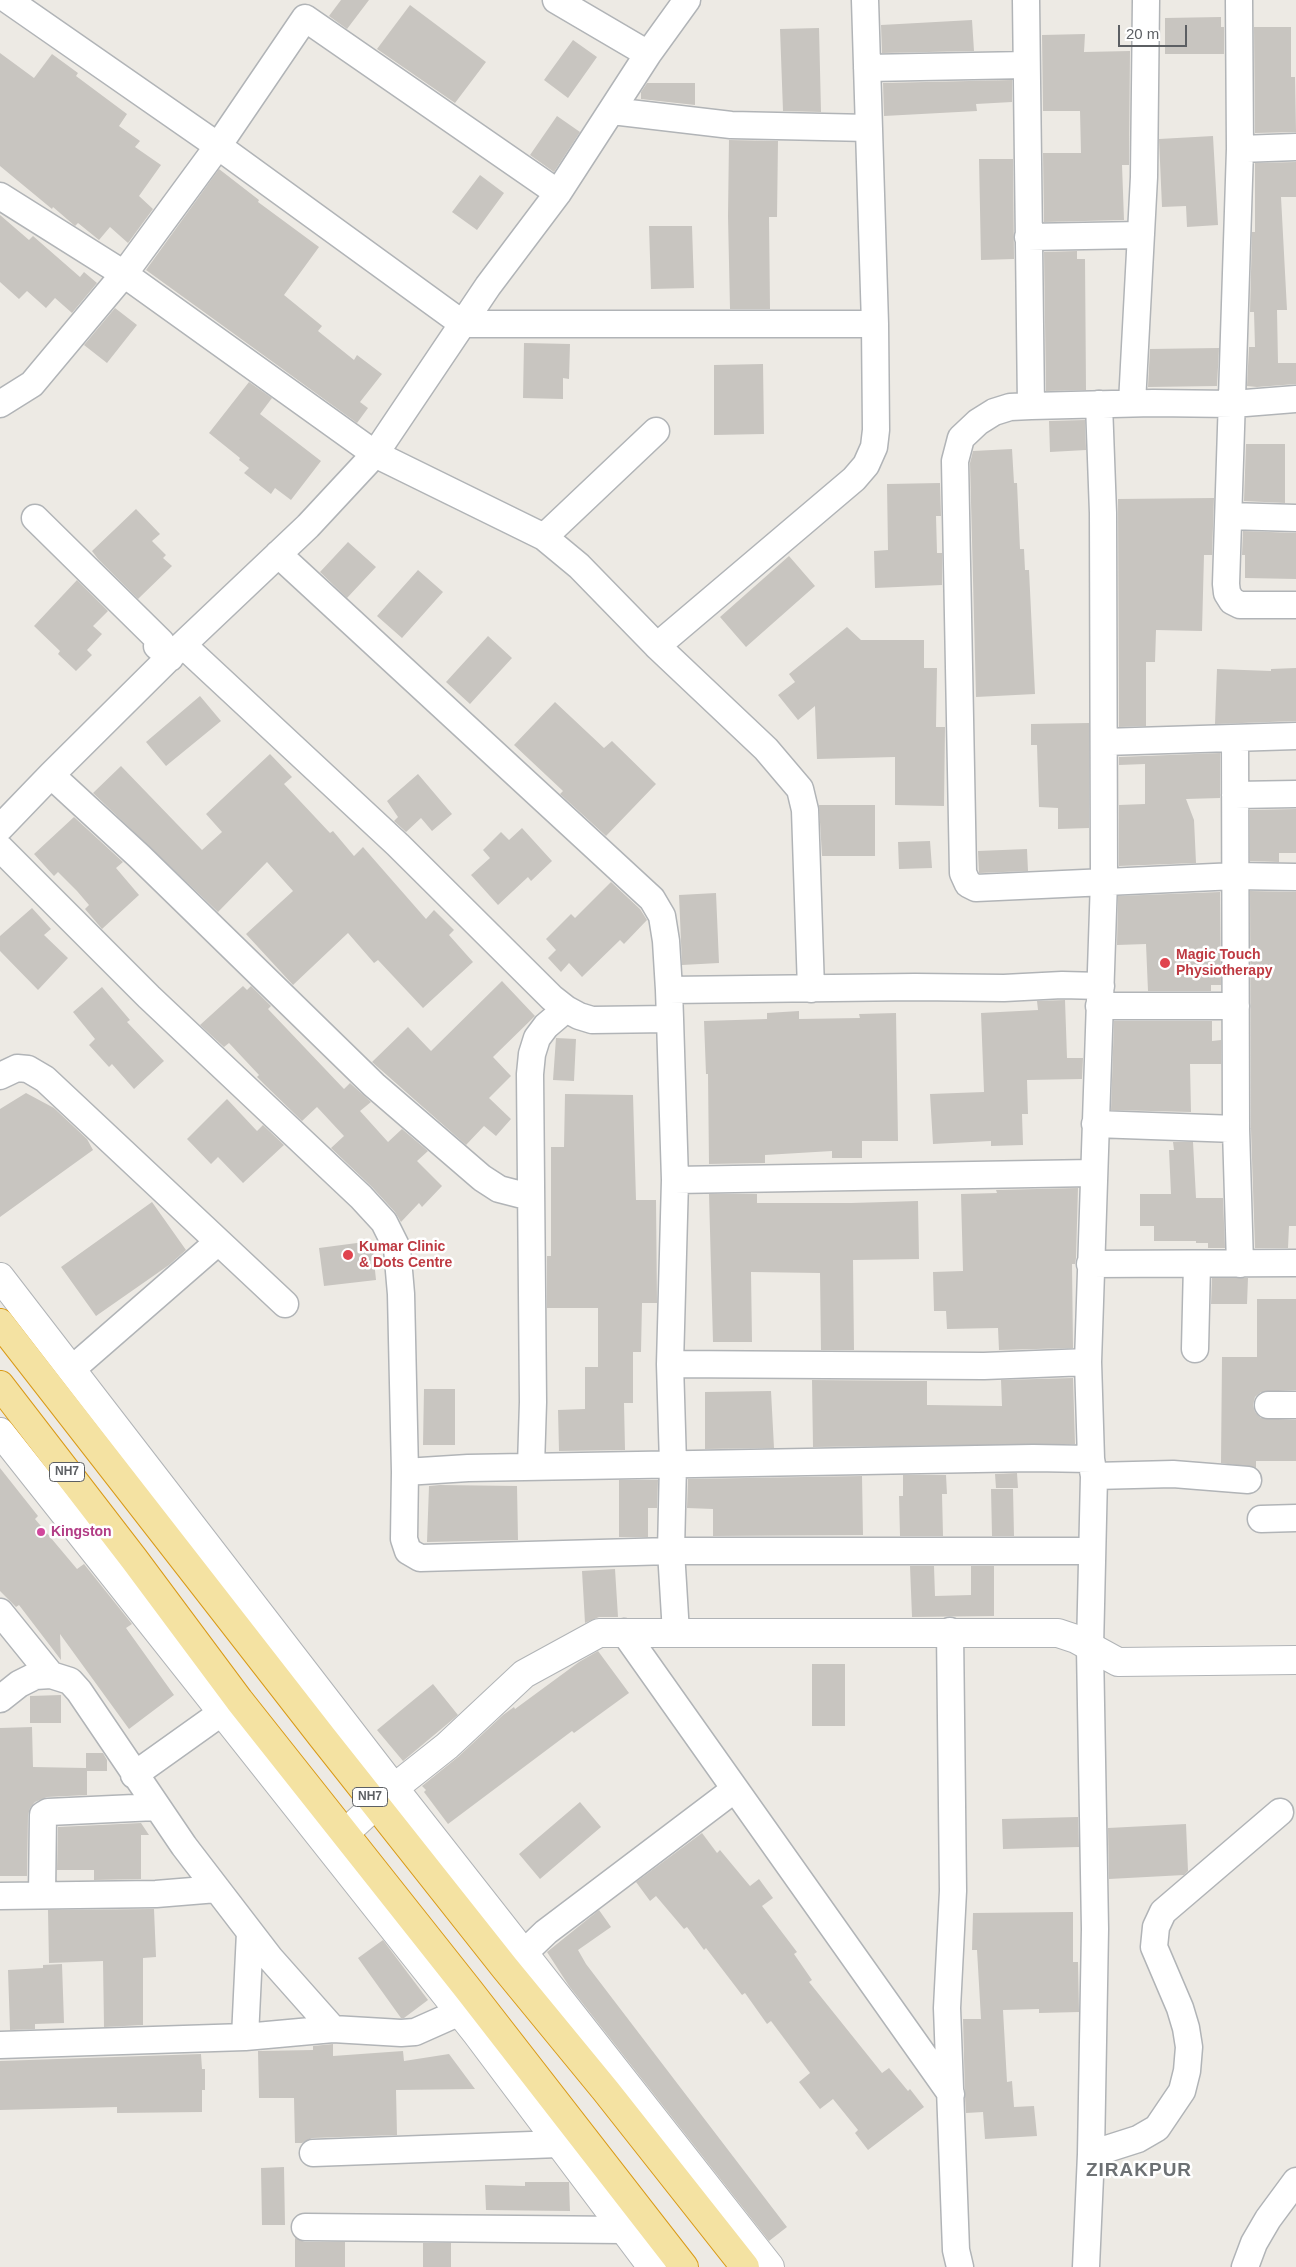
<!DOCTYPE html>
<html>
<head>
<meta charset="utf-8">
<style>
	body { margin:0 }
	#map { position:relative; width:1296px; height:2267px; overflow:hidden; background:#edeae4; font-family:Helvetica,sans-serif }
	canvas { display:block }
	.scale { position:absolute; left:1118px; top:25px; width:69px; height:22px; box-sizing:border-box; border:2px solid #5c5f63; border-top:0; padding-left:6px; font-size:15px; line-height:18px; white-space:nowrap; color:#5c5f63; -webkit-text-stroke:4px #fff; paint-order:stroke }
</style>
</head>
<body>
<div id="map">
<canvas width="1296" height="2267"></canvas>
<div class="scale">20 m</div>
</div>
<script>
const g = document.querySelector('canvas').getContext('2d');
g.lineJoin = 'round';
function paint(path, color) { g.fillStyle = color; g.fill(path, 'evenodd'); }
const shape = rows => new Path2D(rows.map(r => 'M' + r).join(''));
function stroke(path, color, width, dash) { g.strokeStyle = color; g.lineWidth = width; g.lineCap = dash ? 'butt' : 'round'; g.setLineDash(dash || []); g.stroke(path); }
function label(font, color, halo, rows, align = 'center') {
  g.font = font + ' Helvetica,sans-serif'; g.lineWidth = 5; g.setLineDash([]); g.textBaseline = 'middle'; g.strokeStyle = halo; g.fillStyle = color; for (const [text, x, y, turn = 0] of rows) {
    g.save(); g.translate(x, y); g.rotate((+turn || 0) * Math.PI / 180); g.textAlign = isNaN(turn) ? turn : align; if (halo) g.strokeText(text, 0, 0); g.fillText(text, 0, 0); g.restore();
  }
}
paint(shape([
	[341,0,369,0,347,29,329,16],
	[410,5,486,62,455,103,377,49],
	[1221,17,1221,27,1224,27,1224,54,1165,54,1165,18],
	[972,20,974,51,882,53,881,25],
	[1254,27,1291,27,1291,77,1295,77,1296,132,1255,133],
	[819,28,821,112,783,111,780,29],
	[1085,34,1084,52,1130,51,1129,165,1122,165,1124,220,1044,222,1043,153,1081,153,1080,111,1043,111,1042,35],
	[573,40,597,57,568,98,544,80],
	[0,53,34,78,52,54,78,73,76,76,127,114,119,126,140,141,135,147,161,165,139,196,153,209,128,243,110,227,99,240,78,223,75,226,53,207,52,209,0,166],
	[1012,80,1012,102,976,104,977,111,884,116,883,83],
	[647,83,695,83,695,105,641,99,641,92],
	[557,116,580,132,554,172,530,155],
	[1213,136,1218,225,1187,227,1186,206,1162,207,1159,139],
	[729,140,778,141,777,217,769,217,770,309,730,309,728,216],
	[979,159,1013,159,1014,259,981,260],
	[1296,162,1296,197,1281,197,1287,310,1277,310,1278,363,1296,363,1296,384,1257,387,1247,386,1249,347,1255,347,1254,312,1250,312,1252,232,1255,232,1255,163],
	[219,169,259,200,258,202,319,247,284,295,322,326,318,331,354,360,357,355,382,374,360,402,368,408,357,423,146,270],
	[480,175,504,193,477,230,452,212],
	[0,215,29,240,33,236,80,277,84,272,97,283,72,313,55,298,46,308,27,291,19,299,0,282],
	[649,226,692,226,694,288,651,289],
	[1077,251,1077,259,1085,259,1086,390,1046,391,1044,252],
	[115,308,137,325,107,363,84,345],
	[524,343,570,344,569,379,563,378,563,399,523,398],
	[1219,348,1217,386,1148,387,1150,349],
	[763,364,764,434,714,435,714,365],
	[249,382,272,398,260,414,321,461,291,500,275,488,271,494,244,473,249,468,239,460,240,458,209,433],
	[1085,420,1086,450,1050,452,1049,421],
	[1246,444,1285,444,1285,503,1244,501],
	[1012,449,1014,483,1017,483,1020,549,1024,549,1025,570,1029,570,1035,694,976,697,970,463,973,451],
	[940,483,941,516,936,516,937,553,942,553,942,585,875,588,874,551,888,550,887,484],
	[1214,498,1212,555,1204,555,1202,631,1156,630,1155,662,1146,662,1146,726,1119,727,1118,499],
	[136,509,160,534,152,541,166,555,163,558,172,566,138,599,98,559,92,551],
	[1243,531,1296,533,1296,579,1245,578,1245,555,1242,555],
	[348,542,376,567,347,598,320,572],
	[789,556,815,586,746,647,720,617],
	[418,570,443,592,402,638,377,616],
	[77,580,108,611,93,626,102,634,87,650,92,655,76,671,58,654,60,651,34,626],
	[847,627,861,640,924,640,924,668,937,668,936,727,945,727,944,806,895,805,895,757,817,759,815,706,798,720,778,695,795,682,789,674],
	[488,636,512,658,470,704,446,682],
	[1296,668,1296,721,1215,724,1217,669,1271,671,1271,669],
	[200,696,221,721,166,766,146,742],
	[555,702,604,748,612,741,656,784,606,836,560,794,563,791,514,745],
	[1089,723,1089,828,1058,829,1058,808,1039,807,1037,745,1031,745,1031,724],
	[1220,753,1220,798,1186,799,1194,820,1196,863,1119,866,1119,805,1145,804,1145,764,1119,765,1119,757],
	[270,754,292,777,284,784,330,833,333,831,354,856,363,847,426,919,434,910,454,930,449,935,473,962,423,1008,378,960,374,963,348,933,293,985,246,934,293,891,267,862,218,912,93,793,121,766,202,850,222,832,206,814],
	[418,774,452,814,432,831,421,818,406,832,394,821,398,817,387,801],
	[819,805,875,805,875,856,822,856],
	[1296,809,1296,853,1279,853,1279,862,1250,861,1250,810],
	[74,817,123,862,116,868,139,895,102,929,85,909,89,905,77,891,58,872,54,876,34,854],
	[522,828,552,861,531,881,528,877,498,905,471,875,490,858,483,850,501,832,509,840],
	[930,841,932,868,899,869,898,842],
	[1027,849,1028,871,979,873,978,851],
	[611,882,640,909,647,920,624,944,620,940,582,977,569,963,561,972,548,958,556,950,546,939,571,914,575,918],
	[1250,891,1296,892,1296,1226,1289,1226,1288,1248,1255,1248,1251,1129],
	[1220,892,1221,985,1211,985,1211,991,1148,991,1146,944,1117,945,1118,896],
	[716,893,719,963,682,965,679,895],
	[32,908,51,929,44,935,68,958,38,990,0,951,0,936],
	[502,981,535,1016,493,1057,511,1076,489,1098,511,1119,496,1136,484,1126,466,1145,372,1062,408,1027,431,1051],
	[243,986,247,990,251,986,271,1006,268,1009,344,1089,350,1083,371,1102,360,1111,388,1142,402,1129,428,1151,417,1161,442,1186,422,1207,419,1203,401,1222,395,1212,372,1187,331,1148,344,1136,317,1107,302,1121,265,1085,257,1077,259,1075,229,1043,224,1047,200,1025],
	[102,987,130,1020,127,1022,164,1061,134,1089,112,1064,109,1067,89,1045,95,1039,73,1012],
	[1065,1000,1067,1058,1083,1058,1082,1079,1027,1080,1028,1114,1022,1114,1023,1145,991,1146,991,1141,933,1144,930,1094,984,1092,981,1013,1038,1010,1037,1001],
	[799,1011,799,1019,860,1018,859,1014,896,1013,898,1141,862,1141,862,1158,832,1158,832,1151,765,1155,765,1163,709,1164,708,1074,706,1074,704,1021,767,1019,767,1013],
	[1114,1021,1212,1021,1212,1041,1221,1040,1221,1064,1190,1064,1191,1112,1111,1110],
	[556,1038,576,1039,574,1081,553,1080],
	[26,1093,54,1108,87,1139,93,1150,0,1217,0,1109],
	[565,1094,633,1095,636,1200,656,1200,657,1303,642,1303,641,1352,633,1352,633,1403,624,1403,625,1450,559,1451,558,1410,585,1409,585,1367,598,1367,598,1308,547,1308,547,1256,551,1256,551,1147,564,1147],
	[227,1099,257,1131,263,1125,284,1145,243,1183,218,1157,211,1164,187,1139],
	[1173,1142,1193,1142,1196,1198,1223,1198,1225,1248,1208,1248,1208,1243,1196,1243,1196,1241,1154,1241,1154,1226,1140,1226,1140,1194,1171,1194,1169,1150,1174,1150],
	[1078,1188,1076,1258,1075,1264,1072,1264,1073,1348,999,1350,998,1328,947,1329,946,1311,934,1311,933,1272,963,1271,961,1194,997,1193,996,1190],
	[709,1194,757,1194,757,1203,851,1203,918,1201,919,1259,853,1260,854,1350,821,1350,820,1273,751,1272,752,1342,713,1342],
	[152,1202,186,1250,169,1265,96,1316,61,1267],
	[372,1241,376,1280,324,1286,319,1248],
	[1212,1278,1248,1278,1247,1304,1211,1304],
	[1257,1299,1296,1299,1296,1390,1261,1392,1255,1397,1253,1405,1255,1412,1261,1418,1296,1420,1296,1461,1256,1461,1256,1468,1221,1463,1222,1357,1257,1357],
	[1073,1378,1075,1444,813,1447,812,1380,927,1381,927,1405,1002,1406,1001,1380],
	[424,1389,455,1389,455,1445,423,1445],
	[771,1391,774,1448,705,1449,705,1392],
	[0,1468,38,1516,35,1519,77,1569,84,1564,132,1624,126,1628,174,1695,129,1729,60,1634,61,1660,19,1605,16,1607,0,1591],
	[1017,1473,1018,1488,996,1488,995,1474],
	[903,1475,946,1475,947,1494,942,1494,943,1536,900,1536,899,1496,903,1496],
	[862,1476,863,1535,713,1536,713,1509,687,1508,688,1479],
	[619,1480,658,1480,657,1508,648,1508,648,1537,619,1537],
	[440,1485,517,1486,518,1540,427,1542,429,1486],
	[991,1489,1013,1489,1014,1536,992,1536],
	[910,1566,934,1566,935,1596,971,1595,971,1566,994,1566,994,1616,912,1617],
	[615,1569,618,1617,599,1617,585,1623,582,1571],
	[598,1651,629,1693,574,1733,572,1731,448,1824,424,1792,426,1790,422,1786,458,1757,503,1715,514,1707,515,1709,579,1662],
	[812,1664,845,1664,845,1726,812,1726],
	[433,1684,458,1715,403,1761,377,1730],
	[61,1695,61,1723,30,1723,30,1696],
	[32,1727,33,1767,86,1768,86,1753,103,1753,107,1760,107,1771,87,1771,87,1795,47,1797,35,1802,30,1808,28,1815,27,1876,0,1876,0,1728],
	[580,1802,601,1827,540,1879,519,1854],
	[1078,1817,1079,1847,1003,1849,1002,1819],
	[141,1823,149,1835,141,1835,141,1879,94,1880,94,1870,57,1870,58,1827],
	[1186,1824,1188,1871,1184,1875,1109,1879,1108,1828],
	[702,1833,717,1853,720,1850,750,1886,759,1879,773,1898,762,1906,797,1952,794,1954,812,1980,809,1982,882,2073,889,2068,908,2091,910,2089,924,2107,868,2150,855,2133,858,2130,833,2099,820,2109,799,2082,810,2073,771,2021,767,2024,745,1993,742,1995,706,1948,704,1950,687,1927,684,1929,656,1896,650,1901,636,1882],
	[154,1909,156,1957,143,1958,143,2025,104,2027,103,1961,49,1963,48,1910],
	[599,1910,611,1927,578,1950,586,1964,787,2227,769,2241,569,1986,547,1952],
	[1073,1912,1073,1962,1078,1962,1079,2012,1039,2013,1039,2009,1003,2010,1007,2082,1012,2081,1014,2107,1034,2106,1037,2136,985,2139,983,2112,966,2113,965,2097,963,2019,981,2019,977,1950,972,1950,973,1913],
	[383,1940,428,2000,404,2018,401,2018,358,1958],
	[62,1964,64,2023,35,2024,35,2029,10,2030,8,1970,43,1968,43,1965],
	[333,2044,333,2056,403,2051,404,2061,449,2054,475,2089,396,2090,397,2135,312,2138,302,2143,295,2143,294,2098,259,2098,258,2051,313,2050,313,2046],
	[201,2054,202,2069,205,2069,205,2090,202,2090,202,2112,117,2113,117,2107,0,2110,0,2061],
	[284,2167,285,2225,262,2225,261,2168],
	[525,2182,569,2182,570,2211,486,2210,485,2185,525,2186],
	[295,2238,305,2242,345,2242,345,2267,295,2267],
	[423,2243,451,2243,451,2267,423,2267]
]), '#c8c5c0');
const minor = shape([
	[8,0,218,146,463,324,875,324,865,0],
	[556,0,648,54],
	[1026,0,1031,406,1010,407,994,412,978,422,961,438,955,461,963,873,968,884,976,888,1236,876,1296,877],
	[1239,0,1240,149,1226,584,1227,593,1232,601,1240,605,1296,605],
	[867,68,1026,65],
	[612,111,731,125,869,128],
	[1240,149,1296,147],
	[558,193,305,18,218,146,124,274,375,454,544,537,579,566,657,646,766,749,800,789,805,810,811,989],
	[0,196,124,274,32,384,0,404],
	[1028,237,1141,235],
	[1132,403,1144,177,1146,0],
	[1031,406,1153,403,1233,404,1296,399],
	[1229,516,1296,518],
	[35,518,161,642,157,646,170,658],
	[544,537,656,431],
	[278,554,652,899,662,916,666,941,669,990],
	[183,645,398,845,552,998,566,1009,579,1016,592,1020,670,1019,669,990,915,987,1004,988,1062,985,1101,986],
	[657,646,854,479,866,465,874,447,876,430,875,324],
	[1235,738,1236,1129,1240,1264],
	[1104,742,1296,736],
	[51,775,139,856,374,1085,482,1178,499,1189,530,1197],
	[1235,795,1296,794],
	[0,828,51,775,176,651,308,526,375,454,488,286,558,193,648,54,687,0],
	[0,848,149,997,361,1197,384,1222,397,1248,401,1294,405,1472,404,1539,408,1551,420,1558,671,1551,1091,1551],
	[1099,1006,1236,1006],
	[670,1019,675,1180,670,1364,673,1464,671,1551,676,1633],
	[0,1076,17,1068,28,1069,45,1079,285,1304],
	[1095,1124,1236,1129],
	[675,1180,1093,1173],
	[1090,1264,1296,1263],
	[1195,1349,1197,1264],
	[670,1364,984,1366,1088,1362],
	[71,1370,218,1242],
	[1268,1405,1296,1405],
	[531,1466,533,1402,530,1074,532,1054,537,1038,546,1026,566,1009],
	[405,1472,468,1468,1033,1458,1091,1459],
	[1094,1476,1173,1474,1248,1480],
	[1261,1519,1296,1518],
	[0,1612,51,1675],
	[950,1631,953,1891,947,2008,956,2250,960,2267],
	[624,1632,951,2094],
	[0,1699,19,1684,35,1676,51,1675,70,1681,79,1691,184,1846,270,1958,333,2029,401,2033,415,2032,460,2012],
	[134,1775,221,1713],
	[42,1895,43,1815,48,1812,156,1807],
	[0,1896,156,1894,217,1889],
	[523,1954,546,1932,735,1789],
	[245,2037,333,2029],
	[0,2045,245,2037,250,1932],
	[313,2153,559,2144],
	[1091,2154,1138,2139,1157,2128,1182,2091,1187,2071,1189,2047,1186,2028,1180,2008,1154,1947,1156,1927,1163,1912,1280,1812],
	[305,2227,624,2230],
	[1086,2267,1091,2154,1095,1929,1090,1648,1094,1476,1091,1459,1088,1362,1104,880,1103,513,1099,404],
	[1245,2267,1254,2243,1268,2219,1296,2181]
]);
const tertiary = shape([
	[0,1277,394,1788,770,2267],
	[0,1432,477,2034,652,2267],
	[344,1834,394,1788,447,1746,524,1674,599,1633,1058,1633,1076,1639,1118,1662,1296,1660]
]);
const trunk = shape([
	[0,1323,323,1738,505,1968,606,2091,745,2267],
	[0,1385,134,1559,239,1700,468,1989,684,2267]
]);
stroke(minor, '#b1b4b7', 29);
stroke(tertiary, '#b1b4b7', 30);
stroke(trunk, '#d99a17', 30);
stroke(minor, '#fff', 26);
stroke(tertiary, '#fff', 28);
stroke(trunk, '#f4e2a2', 28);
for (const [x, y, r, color] of [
	[1165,963,6,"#e0444e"],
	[348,1255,6,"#e0444e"],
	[41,1532,5,"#d1479c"]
]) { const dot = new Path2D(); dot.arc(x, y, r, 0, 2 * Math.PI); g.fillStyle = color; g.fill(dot); stroke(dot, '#fff', 2); }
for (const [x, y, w] of [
	[67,1472,35],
	[370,1797,35]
]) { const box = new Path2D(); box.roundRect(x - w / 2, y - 9.5, w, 19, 4); g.fillStyle = '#fff'; g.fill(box); stroke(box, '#5c5f63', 1); }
label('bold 12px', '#5c5f63', null, [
	["NH7",67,1472],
	["NH7",370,1797]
]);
label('bold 14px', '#be3a42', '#fff', [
	["Magic Touch",1176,955],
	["Physiotherapy",1176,971],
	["Kumar Clinic",359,1247],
	["& Dots Centre",359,1263]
], 'left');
label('bold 14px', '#b23c85', '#fff', [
	["Kingston",51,1532]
], 'left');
g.letterSpacing = '1px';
label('bold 19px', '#6d7174', '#fff', [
	["ZIRAKPUR",1139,2171]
]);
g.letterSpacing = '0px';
</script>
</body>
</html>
